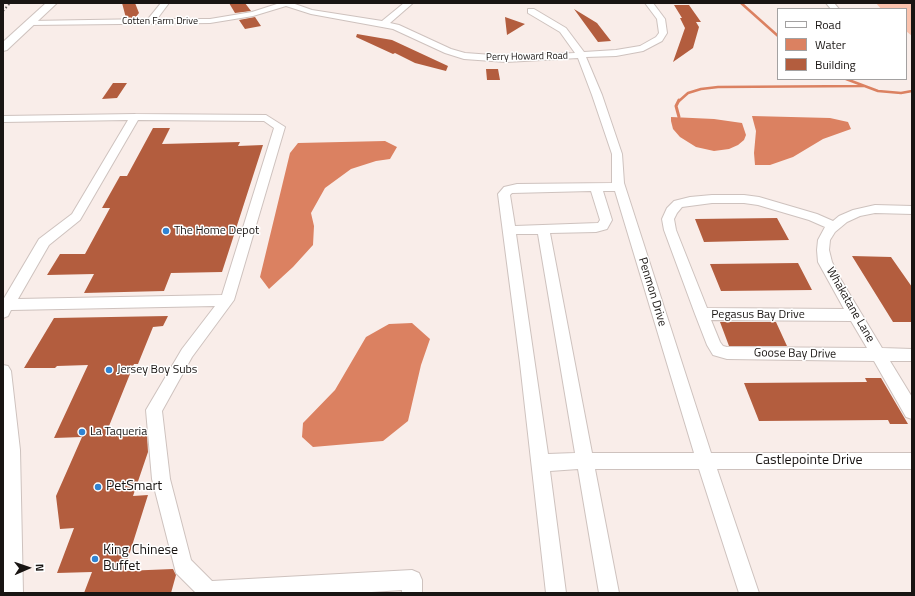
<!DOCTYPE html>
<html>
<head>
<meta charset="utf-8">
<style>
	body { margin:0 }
	#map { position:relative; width:915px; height:596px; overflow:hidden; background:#f9ede9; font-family:"Titillium Web",sans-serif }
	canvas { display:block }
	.frame { position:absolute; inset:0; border:4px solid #191513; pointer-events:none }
	.legend { position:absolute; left:777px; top:8px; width:130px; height:72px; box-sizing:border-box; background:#fff; border:1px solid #a3a1a1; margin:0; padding:5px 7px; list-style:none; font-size:12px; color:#191513 }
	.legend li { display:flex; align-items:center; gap:8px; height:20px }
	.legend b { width:20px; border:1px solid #a3a1a1 }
	.north { position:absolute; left:8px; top:548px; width:40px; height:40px; -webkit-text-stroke:3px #fff; paint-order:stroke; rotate:88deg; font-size:11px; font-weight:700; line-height:16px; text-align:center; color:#191513 }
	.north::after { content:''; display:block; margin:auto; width:14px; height:18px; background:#191513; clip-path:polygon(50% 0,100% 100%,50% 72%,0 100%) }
</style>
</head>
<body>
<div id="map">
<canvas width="915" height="596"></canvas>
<div class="frame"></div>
<ul class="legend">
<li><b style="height:5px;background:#fff"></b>Road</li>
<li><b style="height:11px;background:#db8161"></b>Water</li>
<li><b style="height:11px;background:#b35d3e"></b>Building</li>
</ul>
<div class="north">N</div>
</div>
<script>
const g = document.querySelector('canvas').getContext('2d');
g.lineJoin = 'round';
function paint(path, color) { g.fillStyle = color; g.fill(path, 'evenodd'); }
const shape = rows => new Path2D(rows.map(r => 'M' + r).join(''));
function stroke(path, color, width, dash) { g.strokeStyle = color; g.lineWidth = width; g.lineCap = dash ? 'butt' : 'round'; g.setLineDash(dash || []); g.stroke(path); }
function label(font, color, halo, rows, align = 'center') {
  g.font = font + ' "Titillium Web",sans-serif'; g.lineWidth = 3; g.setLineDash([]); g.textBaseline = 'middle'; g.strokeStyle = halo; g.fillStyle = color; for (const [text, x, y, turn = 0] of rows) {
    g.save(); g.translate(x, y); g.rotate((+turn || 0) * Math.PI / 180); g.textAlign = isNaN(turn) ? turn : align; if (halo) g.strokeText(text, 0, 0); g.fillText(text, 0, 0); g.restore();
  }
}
paint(shape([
	[876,3,912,3,912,36,906,31,906,9,881,9]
]), '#fbc2ad');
paint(shape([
	[752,116,830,118,848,122,851,129,823,139,793,157,770,165,755,165,754,153,756,131],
	[671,117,714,119,742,123,746,135,744,140,738,145,729,149,714,151,696,147,680,137,673,129,671,121],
	[385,141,397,147,390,159,376,161,351,169,325,188,311,213,314,226,313,245,293,267,269,289,260,277,290,153,298,143],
	[412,323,430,339,421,365,408,421,383,441,313,447,302,437,303,423,335,390,366,337,389,324]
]), '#db8161');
stroke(shape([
	[741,3,778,36],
	[846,79,878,91,901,93,912,91],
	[679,101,688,93,701,89,718,87,864,86]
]), '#db8161', 2.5);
stroke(shape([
	[679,117,676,106,679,100]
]), '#db8161', 3);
paint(shape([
	[122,3,135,3,139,13,135,18,126,18],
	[229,3,245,3,251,11,235,13],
	[674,5,689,5,701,22,696,22,699,27,693,48,673,62,685,28,680,18,682,18],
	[574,9,597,23,611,41,598,42],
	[255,17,261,26,245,29,239,20],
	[505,17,525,24,507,35],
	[357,34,392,40,448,66,446,71,415,63,395,53,393,54,356,37],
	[486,69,498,69,500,80,487,80],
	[113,83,127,83,117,98,102,99],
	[153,128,170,128,162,144,240,142,238,146,263,145,222,272,171,273,164,291,84,293,94,274,47,275,60,254,85,254,110,208,102,208,120,176,127,176],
	[777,218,789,240,704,242,695,219],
	[852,256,891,257,912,287,912,322,893,322],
	[798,263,812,290,721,291,710,264],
	[168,316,163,326,153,327,138,364,134,364,105,436,147,435,148,452,133,496,148,495,124,571,173,569,176,575,171,593,84,593,92,572,57,573,74,528,60,529,56,496,82,437,54,438,88,365,57,366,55,368,24,368,54,318],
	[720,322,776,322,787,346,729,346],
	[865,378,881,378,908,424,890,424,888,420,759,421,744,383,867,382]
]), '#b35d3e');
const minor = shape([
	[161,3,169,3,157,19,210,19,252,12,280,3,292,3,312,10,382,21,404,3,413,3,390,23,399,25,451,49,465,53,506,56,575,53,560,32,528,13,528,9,534,9,566,28,584,52,616,50,640,46,656,37,659,33,657,19,645,3,653,3,665,19,667,33,662,41,643,51,616,56,586,57,602,95,622,154,624,183,711,453,912,453,912,469,717,469,759,593,739,593,699,469,595,469,619,593,599,593,578,469,550,471,566,593,546,593,520,363,498,194,504,187,517,184,612,183,612,154,592,95,578,58,506,62,464,59,445,53,393,29,311,14,286,6,253,16,210,23,30,25,26,23,30,21,148,19,161,3],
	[591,191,600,220,598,223,515,226,510,195,512,193,591,191],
	[603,191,615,191,694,453,592,453,550,233,596,232,607,229,612,220,603,191],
	[516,234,538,234,575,453,548,454,516,234],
	[826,3,834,3,839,9,831,9,826,3],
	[135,114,266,115,285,127,234,300,192,357,162,411,170,479,191,560,212,581,412,570,419,573,422,580,422,593,402,593,402,590,356,593,196,593,176,573,152,479,146,410,182,349,215,306,11,310,8,316,3,318,3,300,39,239,72,214,128,120,3,122,3,116,135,114],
	[138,120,264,121,274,128,222,295,18,299,49,245,80,220,138,120],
	[712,195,744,195,759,197,817,214,833,221,839,216,853,210,875,205,912,206,912,214,875,213,860,216,847,222,835,232,830,240,829,250,832,262,840,278,882,348,912,349,912,361,890,361,912,397,912,419,906,417,874,361,727,359,713,355,707,345,695,314,664,230,662,219,667,208,674,201,690,197,712,195],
	[712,203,744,203,758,205,809,220,825,227,818,240,817,250,818,262,844,309,707,308,676,230,674,219,677,213,682,207,712,203],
	[711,320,851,321,867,348,727,347,723,346,720,342,711,320],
	[3,365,8,366,11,371,20,450,23,593,3,593,3,365]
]);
const major = shape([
	[46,3,57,3,7,50,3,51,3,42,46,3]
]);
stroke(minor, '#cec2be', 2);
stroke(major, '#cec2be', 2);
paint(minor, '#fff');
paint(major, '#fff');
stroke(shape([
	[3,11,10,3]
]), '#605a57', 2, [1.5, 2.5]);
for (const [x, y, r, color] of [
	[166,231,4,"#3083d2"],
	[109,370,4,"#3083d2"],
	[82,432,4,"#3083d2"],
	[98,487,4,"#3083d2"],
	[95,559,4,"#3083d2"]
]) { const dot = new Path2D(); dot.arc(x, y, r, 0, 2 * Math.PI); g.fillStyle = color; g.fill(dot); stroke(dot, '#fff', 1.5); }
label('10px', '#191513', '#fff', [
	["Cotten Farm Drive",160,22],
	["Perry Howard Road",527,57,-1]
]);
label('12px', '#191513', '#fff', [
	["The Home Depot",174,231],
	["Jersey Boy Subs",117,370],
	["La Taqueria",90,432]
], 'left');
label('12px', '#191513', '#fff', [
	["Penmon Drive",652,292,73],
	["Whakatane Lane",850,305,60],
	["Pegasus Bay Drive",758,315],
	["Goose Bay Drive",795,354,1]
]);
label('14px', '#191513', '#fff', [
	["Castlepointe Drive",809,461]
]);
label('14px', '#191513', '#fff', [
	["PetSmart",106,487],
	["King Chinese",103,551],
	["Buffet",103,567]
], 'left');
</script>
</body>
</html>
